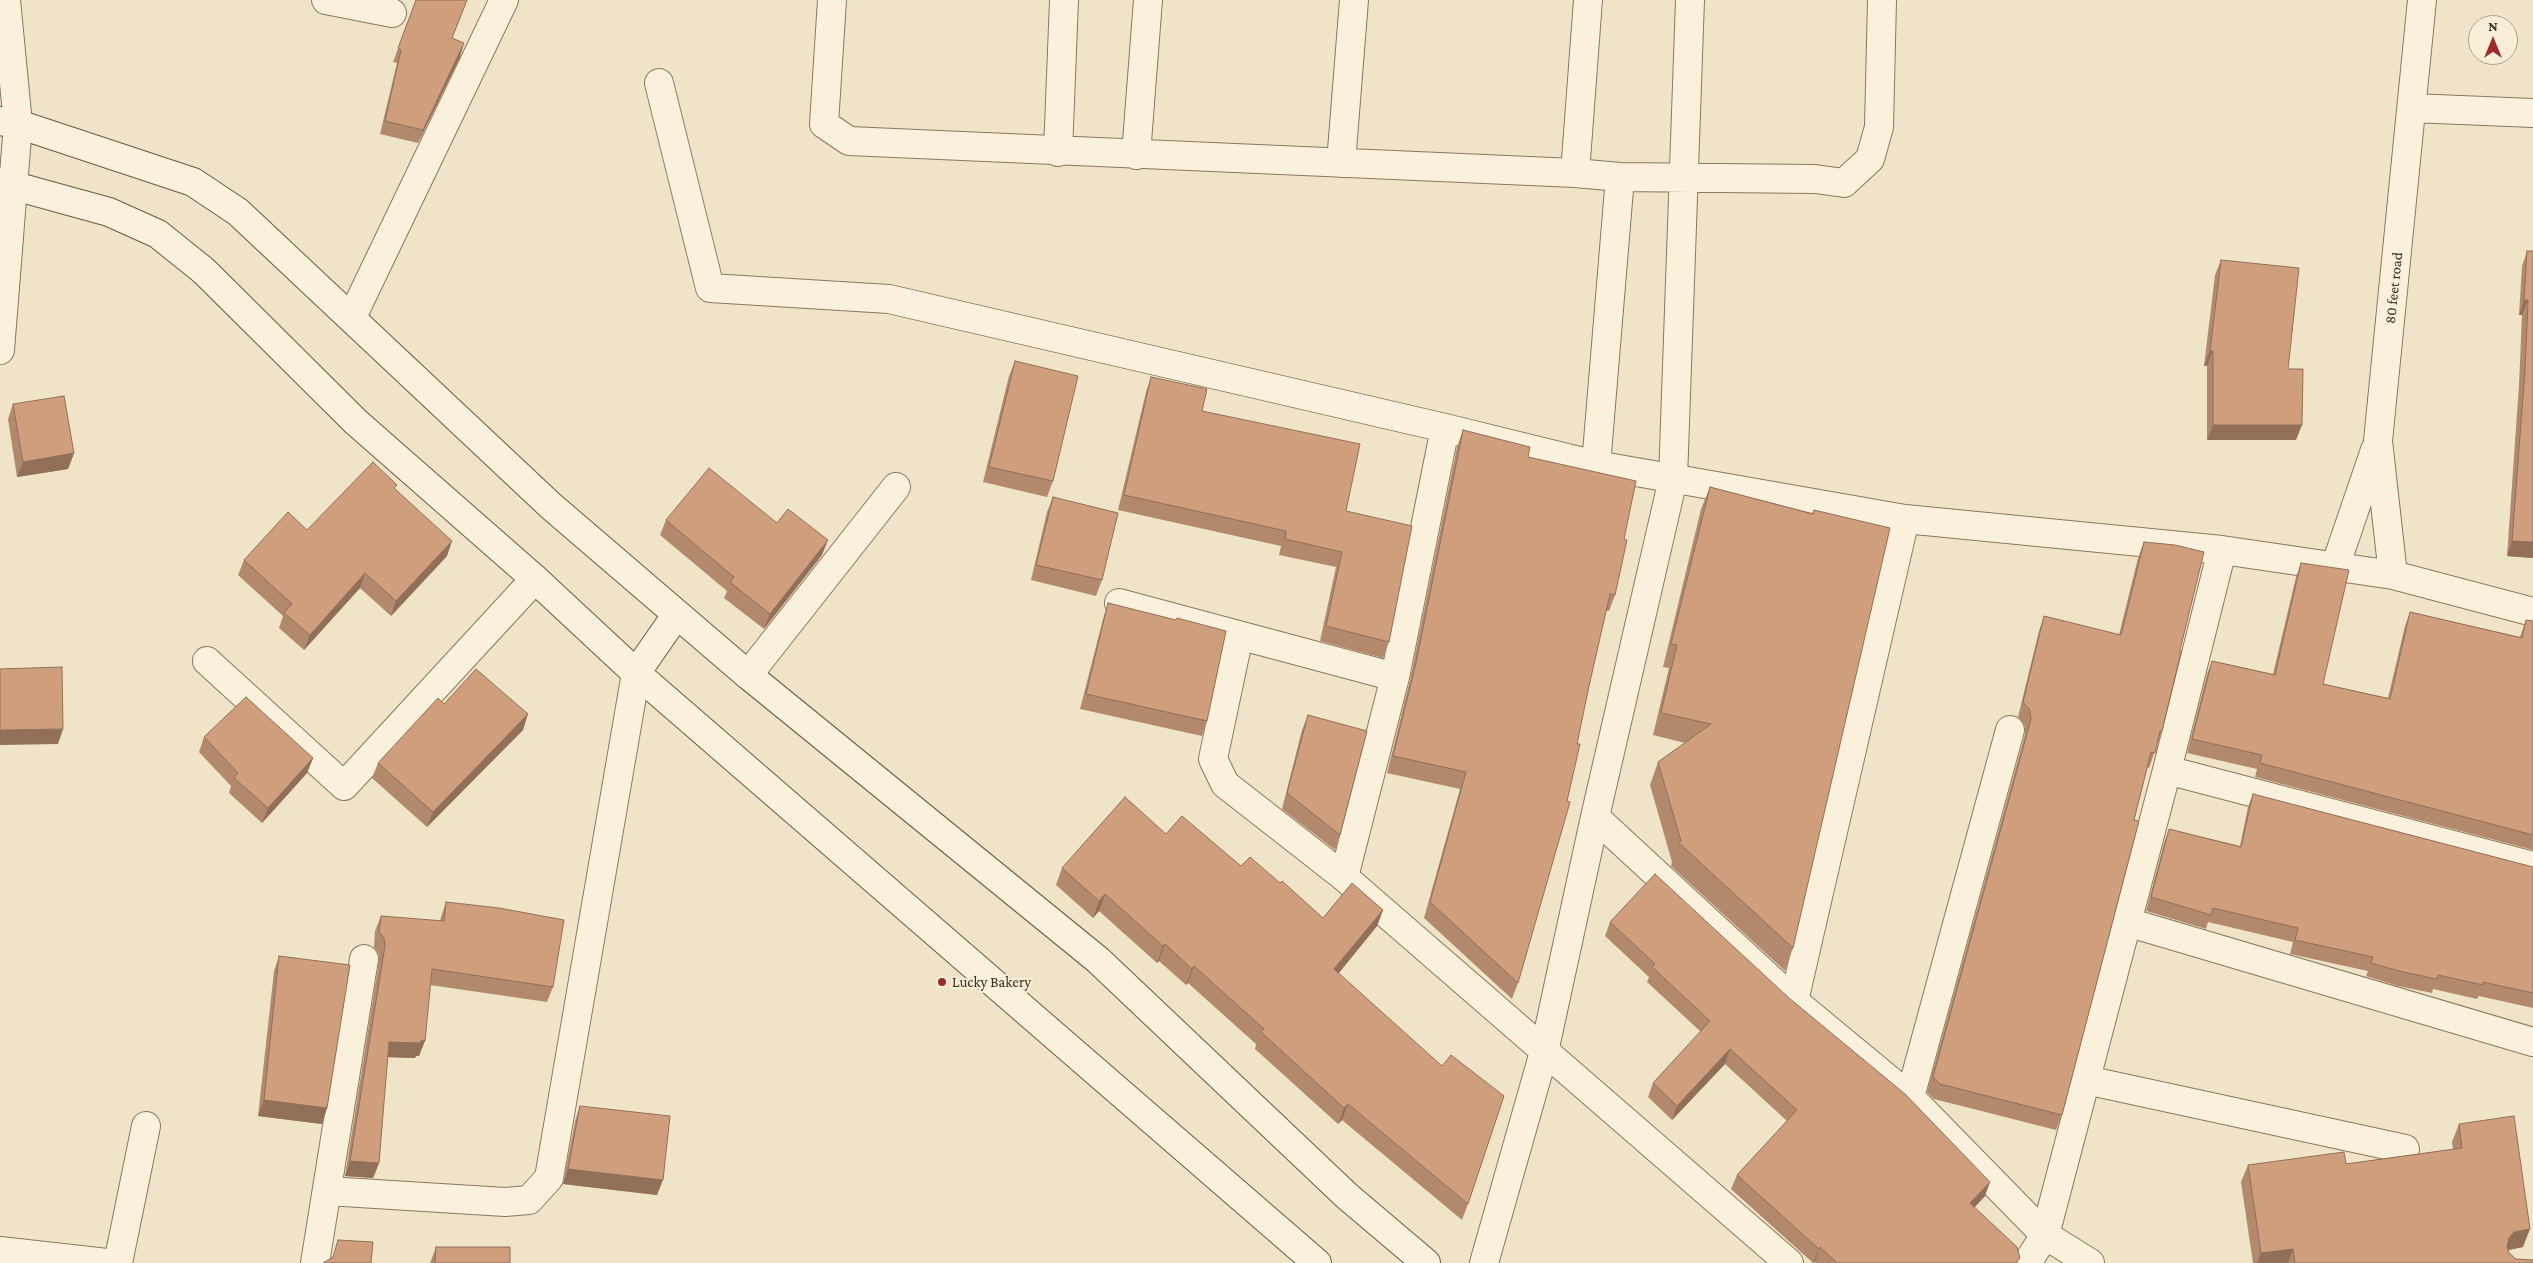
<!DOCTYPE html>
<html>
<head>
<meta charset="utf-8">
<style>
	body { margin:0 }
	#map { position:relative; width:2533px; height:1263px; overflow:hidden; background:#f0e4c8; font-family:"Crimson Pro",serif }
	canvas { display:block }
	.north { position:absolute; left:2468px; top:15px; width:50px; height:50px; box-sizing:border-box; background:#f7eed8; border:1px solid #ada18e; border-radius:50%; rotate:0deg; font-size:14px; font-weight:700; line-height:20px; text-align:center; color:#3d2e20 }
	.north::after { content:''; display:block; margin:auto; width:18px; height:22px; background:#9e2a2b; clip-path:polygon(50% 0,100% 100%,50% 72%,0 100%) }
</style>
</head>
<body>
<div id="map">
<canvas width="2533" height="1263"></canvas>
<div class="north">N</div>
</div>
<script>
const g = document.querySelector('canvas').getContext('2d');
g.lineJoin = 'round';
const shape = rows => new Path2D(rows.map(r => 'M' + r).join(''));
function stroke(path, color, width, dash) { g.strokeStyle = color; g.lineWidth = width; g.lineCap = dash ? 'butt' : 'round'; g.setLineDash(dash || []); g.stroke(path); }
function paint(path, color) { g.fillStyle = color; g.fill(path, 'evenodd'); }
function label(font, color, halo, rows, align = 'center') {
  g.font = font + ' "Crimson Pro",serif'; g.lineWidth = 4; g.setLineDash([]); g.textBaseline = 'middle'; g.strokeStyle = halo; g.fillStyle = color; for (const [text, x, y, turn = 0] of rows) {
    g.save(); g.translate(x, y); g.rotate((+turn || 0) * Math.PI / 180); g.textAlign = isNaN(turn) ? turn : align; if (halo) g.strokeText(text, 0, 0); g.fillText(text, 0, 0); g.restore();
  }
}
const street = shape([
	[326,0,392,13],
	[832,0,824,124,849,141,1575,173,1620,177,1815,179,1844,183,1870,159,1879,127,1882,0],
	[659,83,710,288,889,299,1445,428,1596,465,1905,519,2222,550,2393,575,2533,612],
	[2412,108,2533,113],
	[1058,152,1064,0],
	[1136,155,1148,0],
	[1341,163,1354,0],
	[1575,173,1588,0],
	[352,317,504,0],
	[0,350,18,124,6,0],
	[1596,465,1620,177],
	[2335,567,2375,450],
	[2393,575,2378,441,2422,0],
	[1119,603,1395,677],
	[1239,636,1213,759,1225,784,1344,877,1789,1263],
	[207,661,344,786,535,579],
	[748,675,896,487],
	[2167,770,2533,866],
	[1595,817,1794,1001,1910,1097,2045,1235,2090,1263],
	[1344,877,1395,677,1445,428],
	[2127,922,2533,1042],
	[1794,1001,1905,519],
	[2086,1080,2405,1149],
	[1910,1097,2010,730],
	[327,1191,505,1202,529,1200,549,1178,636,673],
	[0,1251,107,1263],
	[118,1263,146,1126],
	[315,1263,364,959],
	[1484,1263,1544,1052,1595,817,1673,479,1690,0],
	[2027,1263,2045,1235,2167,770,2222,550]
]);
const secondary = shape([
	[0,121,18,124,193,182,238,212,551,506,748,675,1098,960,1347,1196,1426,1263],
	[0,182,109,212,158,234,204,271,356,422,535,579,636,673,1317,1263],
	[636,673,677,614]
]);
stroke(street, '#8d765c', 30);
stroke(secondary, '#6f573f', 30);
stroke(street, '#faf1dc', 28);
stroke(secondary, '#faf1dc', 28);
paint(shape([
	[416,0,467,0,452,38,460,57,418,143,380,134,397,63,393,62],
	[2527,251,2533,558,2507,556,2519,385,2522,315,2519,315,2522,266],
	[2221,260,2288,369,2296,440,2207,440,2207,366,2204,366,2215,275],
	[1015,361,1053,481,1047,497,983,482,1009,376],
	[1151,377,1346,511,1389,642,1383,658,1320,641,1336,567,1279,555,1281,546,1118,510,1146,392],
	[13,404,74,453,68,469,17,477,8,419],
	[1463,430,1528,457,1624,539,1615,595,1609,611,1606,611,1518,983,1512,999,1424,918,1460,789,1387,773,1410,680,1457,447],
	[1710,487,1812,513,1814,510,1793,948,1785,971,1671,866,1672,862,1650,785,1658,762,1685,743,1653,735,1669,668,1663,667,1701,509],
	[396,489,447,556,391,616,360,588,304,650,279,628,283,616,238,575,244,560],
	[1053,497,1102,580,1096,596,1031,580,1047,512],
	[666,520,777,523,822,555,764,629,724,598,727,591,660,535],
	[2144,542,2180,650,2162,731,2149,768,2147,767,2062,1115,2056,1130,1934,1099,1927,1092,2025,734,2025,726,2018,717,2039,631,2044,616,2119,635,2138,558],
	[2301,563,2323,684,2388,698,2405,626,2410,612,2520,637,2526,620,2533,621,2533,850,2255,777,2257,769,2187,753,2207,674,2212,661,2273,674,2296,577],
	[1108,603,1176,620,1207,721,1202,736,1080,709,1103,619],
	[444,704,523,730,427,827,372,778,378,763],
	[1308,715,1340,835,1335,850,1282,809,1302,730],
	[204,737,313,758,307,773,262,823,229,793,231,786,199,752],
	[2253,794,2533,867,2533,1008,2479,996,2477,999,2433,989,2432,993,2398,986,2366,976,2368,971,2290,954,2293,942,2208,922,2206,929,2146,911,2164,843,2169,829,2240,846,2248,807],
	[1166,834,1280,883,1323,918,1383,910,1377,926,1339,973,1468,1204,1462,1220,1342,1120,1338,1124,1255,1049,1256,1044,1188,983,1186,985,1159,961,1157,963,1099,911,1093,918,1056,885,1062,868],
	[446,902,553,987,547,1002,430,985,419,1056,416,1056,415,1058,387,1057,379,1163,373,1178,345,1176,379,961,378,953,374,947,375,931,381,916,440,921,441,917],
	[1610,922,1985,1196,1974,1207,2018,1263,1816,1263,1815,1262,1813,1263,1731,1189,1737,1175,1787,1121,1725,1064,1672,1120,1648,1097,1653,1083,1701,1032,1647,982,1649,977,1605,936],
	[279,956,327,1108,322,1124,258,1116,274,971],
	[580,1106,657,1195,563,1184,575,1121],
	[2459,1124,2523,1247,2508,1250,2509,1253,2516,1259,2533,1263,2253,1263,2241,1182,2248,1165,2346,1164,2453,1149,2452,1142],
	[436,1247,510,1263,430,1263]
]), '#b2896c');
paint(shape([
	[464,43,460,57,418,143,423,130],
	[2524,300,2528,300,2522,315,2519,315],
	[2210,351,2213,351,2207,366,2204,366],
	[2213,425,2302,425,2296,440,2207,440],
	[74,453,68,469,17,477,23,462],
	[828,540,822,555,764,629,770,614],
	[452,541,447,556,391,616,396,601],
	[2512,541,2533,542,2533,558,2507,556],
	[365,573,360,588,304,650,310,635],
	[528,714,523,730,427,827,433,812],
	[63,729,58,744,0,745,0,730],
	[313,758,307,773,262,823,268,808],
	[1105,894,1099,911,1093,918,1099,901],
	[1383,910,1377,926,1328,986,1334,969],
	[1165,944,1159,961,1157,963,1163,946],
	[1194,966,1188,983,1186,985,1192,969],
	[421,1040,425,1041,419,1056,416,1056,415,1058,383,1057,389,1042],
	[1730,1049,1725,1064,1672,1120,1677,1106],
	[264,1100,327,1108,322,1124,258,1116],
	[1348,1104,1342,1120,1338,1124,1344,1108],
	[350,1161,379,1163,373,1178,345,1176],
	[568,1169,663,1180,657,1195,563,1184],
	[1990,1182,1985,1196,1965,1218,1970,1203],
	[2530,1229,2523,1247,2508,1250,2502,1256,2509,1238,2514,1232],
	[1820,1247,1815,1262,1813,1263,1819,1249],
	[2293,1249,2288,1263,2257,1263,2261,1253]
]), '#916f58');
const building = shape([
	[416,0,467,0,452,38,464,43,423,130,385,121,401,50,398,48,416,0],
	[2527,251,2533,251,2533,542,2512,541,2525,370,2528,300,2524,300,2527,251],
	[2221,260,2299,268,2288,369,2303,369,2302,425,2213,425,2213,351,2210,351,2221,260],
	[1015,361,1078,376,1053,481,989,467,1015,361],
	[1151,377,1207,389,1202,411,1360,444,1346,511,1412,526,1389,642,1326,626,1342,552,1285,539,1286,531,1124,495,1151,377],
	[64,396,74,453,23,462,13,404,64,396],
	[1463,430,1530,447,1528,457,1636,481,1624,539,1627,540,1615,595,1610,594,1589,686,1577,744,1580,744,1567,801,1570,802,1518,983,1430,902,1466,772,1393,756,1416,663,1463,430],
	[373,462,397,485,394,488,452,541,396,601,365,573,310,635,284,613,292,604,244,560,288,512,307,530,373,462],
	[709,468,777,523,788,509,828,540,770,614,730,582,734,577,666,520,709,468],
	[1710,487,1813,514,1814,510,1890,528,1793,948,1679,843,1681,841,1658,762,1711,724,1661,713,1677,645,1671,644,1710,487],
	[1053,497,1118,513,1102,580,1036,565,1053,497],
	[2144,542,2175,545,2204,552,2180,650,2181,652,2162,731,2160,731,2155,753,2151,752,2134,820,2139,821,2062,1115,1940,1084,1933,1077,2031,719,2030,710,2023,702,2044,616,2121,635,2144,542],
	[2301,563,2349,570,2323,684,2390,699,2410,612,2522,638,2526,620,2533,621,2533,835,2260,763,2262,755,2192,739,2212,661,2275,675,2301,563],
	[1108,603,1176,620,1177,618,1226,631,1207,721,1086,694,1108,603],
	[62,667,63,729,0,730,0,669,62,667],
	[476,669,528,714,433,812,378,763,438,698,444,704,476,669],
	[246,697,313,758,268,808,234,778,238,773,204,737,246,697],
	[1308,715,1367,731,1340,835,1287,793,1308,715],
	[2253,794,2533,867,2533,993,2483,982,2483,985,2438,975,2437,979,2403,972,2371,963,2373,957,2295,940,2298,928,2213,908,2211,915,2151,897,2169,829,2241,847,2253,794],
	[1125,797,1166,834,1182,816,1241,866,1250,857,1280,883,1282,881,1323,918,1352,883,1383,910,1334,969,1442,1066,1451,1055,1504,1096,1468,1204,1348,1104,1344,1108,1261,1032,1264,1029,1194,966,1192,969,1165,944,1163,946,1105,894,1099,901,1062,868,1125,797],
	[1655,874,1789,998,1905,1094,1990,1182,1970,1203,2017,1247,2020,1258,2016,1263,1837,1263,1820,1247,1819,1249,1737,1175,1797,1110,1730,1049,1677,1106,1653,1083,1710,1021,1652,967,1655,964,1610,922,1655,874],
	[446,902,499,908,564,920,553,987,432,969,425,1041,421,1040,421,1043,389,1042,379,1163,350,1161,385,946,384,938,379,932,381,916,444,921,446,902],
	[279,956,350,965,327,1108,264,1100,279,956],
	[580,1106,670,1116,663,1180,568,1169,580,1106],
	[2514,1116,2530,1229,2514,1232,2509,1238,2507,1246,2509,1253,2516,1259,2533,1260,2533,1263,2295,1263,2293,1249,2261,1253,2248,1165,2344,1152,2346,1164,2462,1148,2459,1124,2514,1116],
	[338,1240,373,1242,371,1263,323,1263,333,1257,338,1240],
	[436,1247,510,1247,510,1263,435,1263,436,1247]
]);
paint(building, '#cf9f7d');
stroke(building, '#916f58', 1);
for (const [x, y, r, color] of [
	[942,982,5,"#9e2a2b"]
]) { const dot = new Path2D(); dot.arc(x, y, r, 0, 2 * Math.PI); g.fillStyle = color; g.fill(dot); stroke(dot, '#f7eed8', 2); }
label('15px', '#3d2e20', '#f7eed8', [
	["80 feet road",2394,288,-84]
]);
label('15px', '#3d2e20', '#f7eed8', [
	["Lucky Bakery",952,982]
], 'left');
</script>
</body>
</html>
